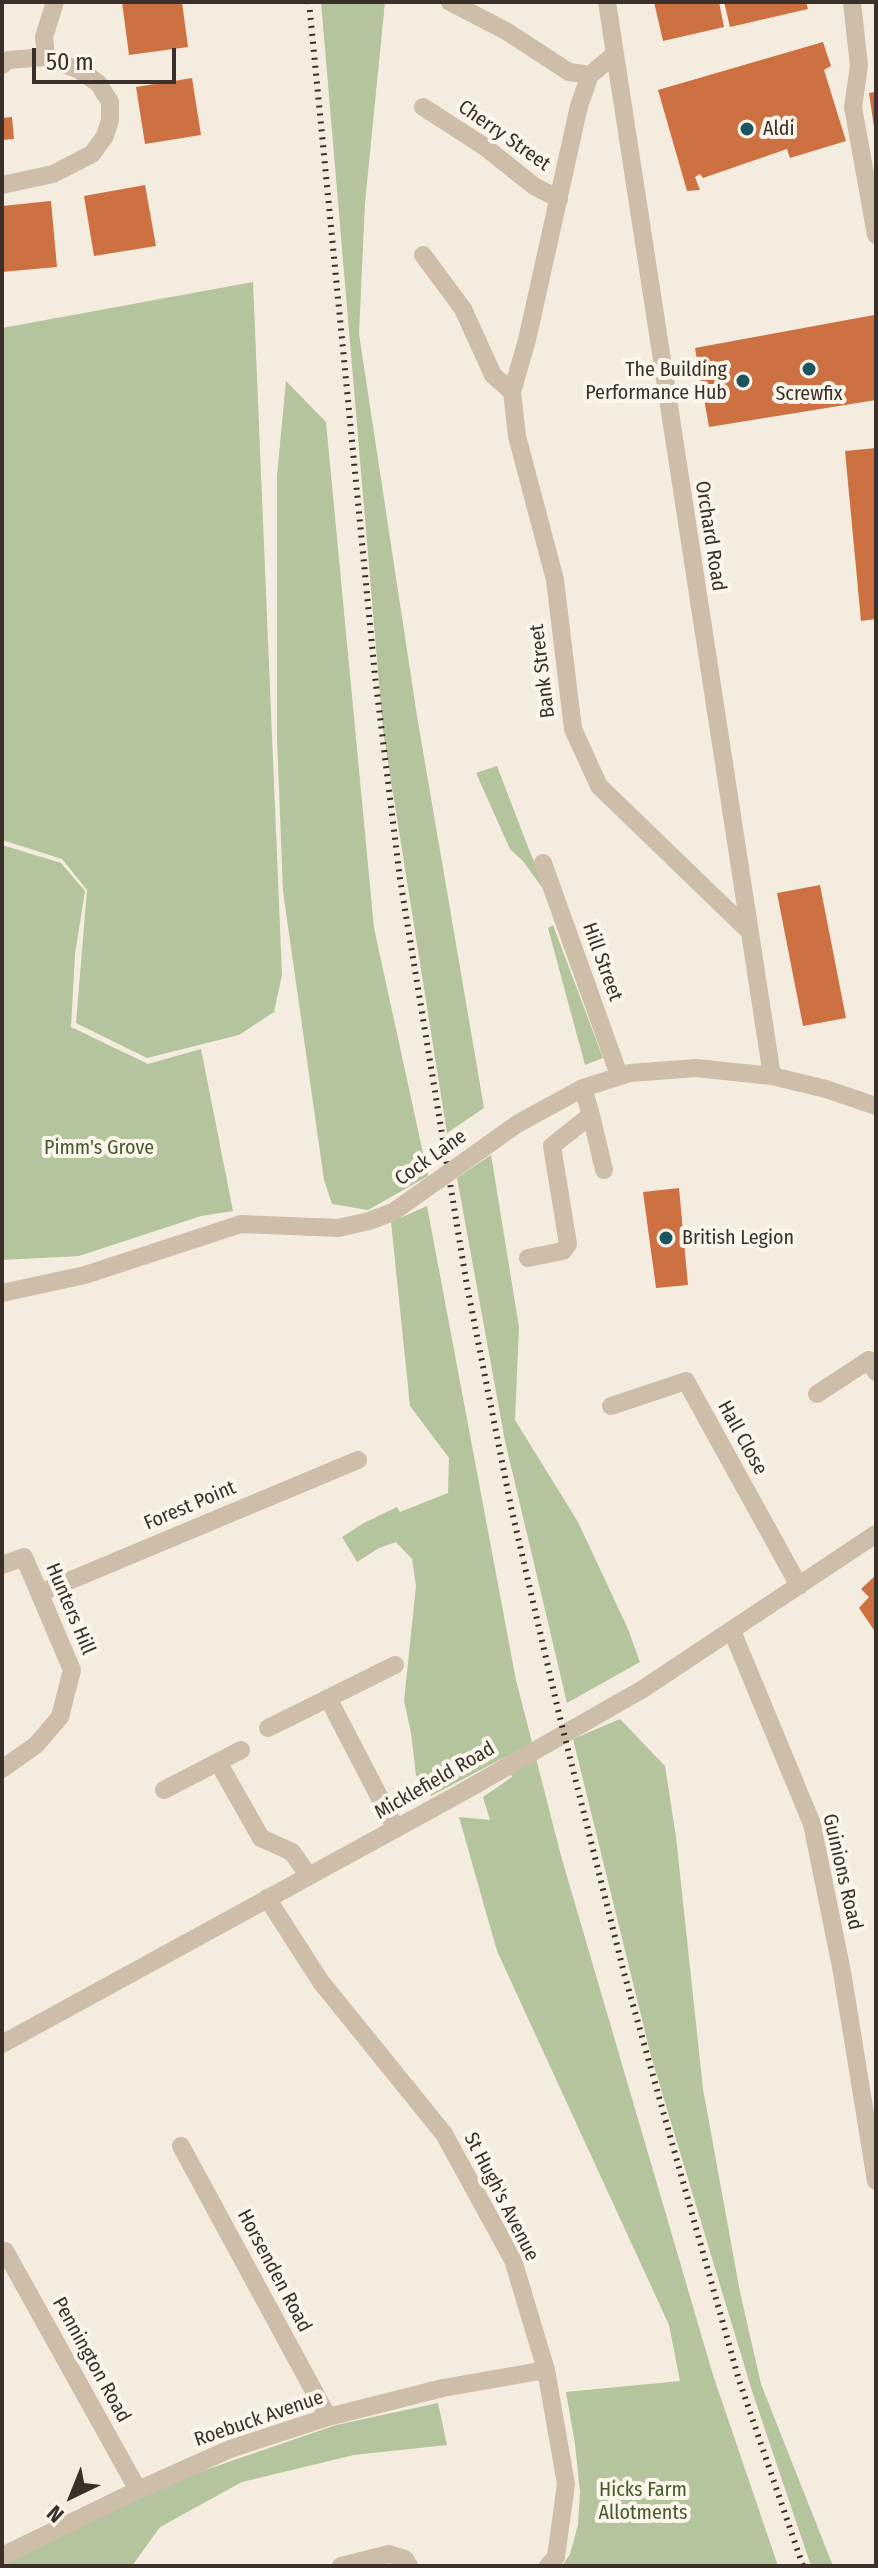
<!DOCTYPE html>
<html>
<head>
<meta charset="utf-8">
<style>
	body { margin:0 }
	#map { position:relative; width:878px; height:2568px; overflow:hidden; background:#f4ecde; font-family:"Fira Sans Condensed",sans-serif }
	canvas { display:block }
	.frame { position:absolute; inset:0; border:4px solid #3a3029; pointer-events:none }
	.north { position:absolute; left:32px; top:2456px; width:80px; height:80px; -webkit-text-stroke:6px #fbf5eb; paint-order:stroke; rotate:223deg; font-size:22px; font-weight:700; line-height:32px; text-align:center; color:#3a3029 }
	.north::after { content:''; display:block; margin:auto; width:28px; height:36px; background:#3a3029; clip-path:polygon(50% 0,100% 100%,50% 72%,0 100%) }
	.scale { position:absolute; left:32px; top:48px; width:144px; height:36px; box-sizing:border-box; border:4px solid #3a3029; border-top:0; padding-left:10px; font-size:24px; line-height:28px; white-space:nowrap; color:#3a3029; -webkit-text-stroke:6px #fbf5eb; paint-order:stroke }
</style>
</head>
<body>
<div id="map">
<canvas width="878" height="2568"></canvas>
<div class="frame"></div>
<div class="north">N</div>
<div class="scale">50 m</div>
</div>
<script>
const g = document.querySelector('canvas').getContext('2d');
g.lineJoin = 'round';
function paint(path, color) { g.fillStyle = color; g.fill(path, 'evenodd'); }
const shape = rows => new Path2D(rows.map(r => 'M' + r).join(''));
function stroke(path, color, width, dash) { g.strokeStyle = color; g.lineWidth = width; g.lineCap = dash ? 'butt' : 'round'; g.setLineDash(dash || []); g.stroke(path); }
function label(font, color, halo, rows, align = 'center') {
  g.font = font + ' "Fira Sans Condensed",sans-serif'; g.lineWidth = 8; g.setLineDash([]); g.textBaseline = 'middle'; g.strokeStyle = halo; g.fillStyle = color; for (const [text, x, y, turn = 0] of rows) {
    g.save(); g.translate(x, y); g.rotate((+turn || 0) * Math.PI / 180); g.textAlign = isNaN(turn) ? turn : align; if (halo) g.strokeText(text, 0, 0); g.fillText(text, 0, 0); g.restore();
  }
}
paint(shape([
	[321,2,385,2,365,203,359,334,417,716,484,1108,447,1133,383,730],
	[253,282,282,975,274,1012,239,1035,147,1058,76,1023,87,890,62,859,2,840,2,328],
	[286,381,326,422,374,928,428,1176,368,1210,332,1204,324,1180,283,891,277,739,277,475],
	[497,766,528,847,549,897,523,861,510,849,476,773],
	[2,845,61,863,85,891,75,954,71,1027,148,1064,201,1049,233,1211,201,1216,79,1256,2,1260],
	[553,925,603,1058,585,1065,548,928],
	[491,1155,519,1327,515,1420,578,1522,628,1629,640,1662,567,1703,505,1441,457,1178],
	[427,1206,516,1680,561,1856,713,2375,778,2566,562,2566,570,2554,578,2525,580,2492,575,2444,566,2392,680,2381,669,2325,497,1951,459,1817,490,1820,483,1797,512,1777,505,1757,431,1796,416,1775,411,1733,404,1701,416,1586,412,1559,396,1542,379,1548,357,1562,342,1537,364,1523,397,1507,400,1512,448,1493,449,1458,410,1406,391,1222],
	[620,1719,665,1766,676,1837,703,2089,740,2292,761,2384,833,2566,811,2566,752,2391,651,2056,573,1739],
	[438,2403,447,2445,354,2455,242,2482,160,2527,132,2566,2,2566,147,2490,336,2425]
]), '#b4c59d');
paint(shape([
	[122,2,182,2,188,47,129,55],
	[654,2,719,2,724,27,663,41],
	[724,2,806,2,808,9,730,27],
	[823,42,831,66,824,70,846,141,790,158,787,149,703,178,700,174,695,177,700,190,687,191,658,90],
	[192,78,201,135,145,144,136,87],
	[876,92,876,127,874,127,869,93],
	[12,117,14,139,2,140,2,118],
	[145,185,156,246,94,256,84,196],
	[51,201,57,267,2,272,2,206],
	[874,315,876,329,876,400,709,427,695,348],
	[876,448,876,619,861,621,845,451],
	[820,885,846,1018,803,1026,777,893],
	[679,1188,688,1285,656,1288,643,1192],
	[876,1575,876,1633,859,1608,869,1597,861,1589]
]), '#cd7143');
stroke(shape([
	[450,2,506,31,569,72,590,75],
	[607,2,772,1076],
	[852,2,859,66,853,107,876,235],
	[615,54,590,75,579,106,527,340,512,392,517,436,555,580,573,729,599,786,748,930],
	[46,57,44,37,55,2],
	[2,65,8,60,46,57,79,70,98,83,110,102,110,120,105,136,92,154,53,174,2,185],
	[423,107,485,147,534,186,559,199],
	[423,255,463,309,493,375,512,392],
	[543,863,619,1075],
	[591,1115,604,1170],
	[478,1152,517,1124,583,1088,630,1073,696,1068,772,1076,826,1089,876,1106],
	[528,1258,563,1251,568,1244,552,1146,591,1115,583,1088],
	[2,1293,85,1275,241,1224,338,1228,369,1221,393,1212],
	[817,1394,869,1360,876,1372],
	[611,1406,686,1381,799,1586],
	[2,1565,24,1557,72,1670,60,1717,36,1745,2,1769],
	[40,1593,358,1460],
	[732,1631,812,1824,842,1972,876,2181],
	[328,1698,396,1829],
	[268,1728,395,1665],
	[218,1762,261,1838,292,1852,308,1875],
	[164,1790,241,1750],
	[267,1898,321,1982,444,2134,513,2260,546,2370,566,2484,556,2557,548,2566],
	[2,2044,459,1794,643,1689,876,1534],
	[181,2146,328,2417],
	[5,2251,138,2490],
	[2,2556,138,2490,230,2449,328,2417,443,2388,546,2370],
	[341,2566,389,2554,405,2559,409,2566]
]), '#cdbda9', 18);
stroke(shape([
	[309,2,375,676,400,879,467,1286,511,1507,559,1714,624,1973,739,2380,803,2566]
]), '#3a3029', 6, [2, 6]);
stroke(shape([
	[393,1212,478,1152]
]), '#cdbda9', 18);
for (const [x, y, r, color] of [
	[747,129,8,"#1c545f"],
	[809,369,8,"#1c545f"],
	[743,381,8,"#1c545f"],
	[666,1238,8,"#1c545f"]
]) { const dot = new Path2D(); dot.arc(x, y, r, 0, 2 * Math.PI); g.fillStyle = color; g.fill(dot); stroke(dot, '#fbf5eb', 3); }
label('20px', '#3a3029', '#fbf5eb', [
	["Aldi",763,129],
	["The Building",727,370,"right"],
	["Performance Hub",727,393,"right"],
	["Screwfix",809,394,"center"],
	["British Legion",682,1238]
], 'left');
label('20px', '#3a3029', '#fbf5eb', [
	["Cherry Street",504,136,35],
	["Orchard Road",710,536,81],
	["Bank Street",543,671,-97],
	["Hill Street",602,962,70],
	["Cock Lane",431,1158,-35],
	["Hall Close",742,1438,61],
	["Forest Point",190,1506,-23],
	["Hunters Hill",70,1609,67],
	["Micklefield Road",435,1781,-30],
	["Guinions Road",842,1872,77],
	["St Hugh's Avenue",501,2197,63],
	["Horsenden Road",274,2271,62],
	["Pennington Road",91,2360,61],
	["Roebuck Avenue",259,2419,-19]
]);
label('20px', '#455a2b', '#fbf5eb', [
	["Pimm's Grove",99,1148],
	["Hicks Farm",643,2490],
	["Allotments",643,2513]
]);
</script>
</body>
</html>
